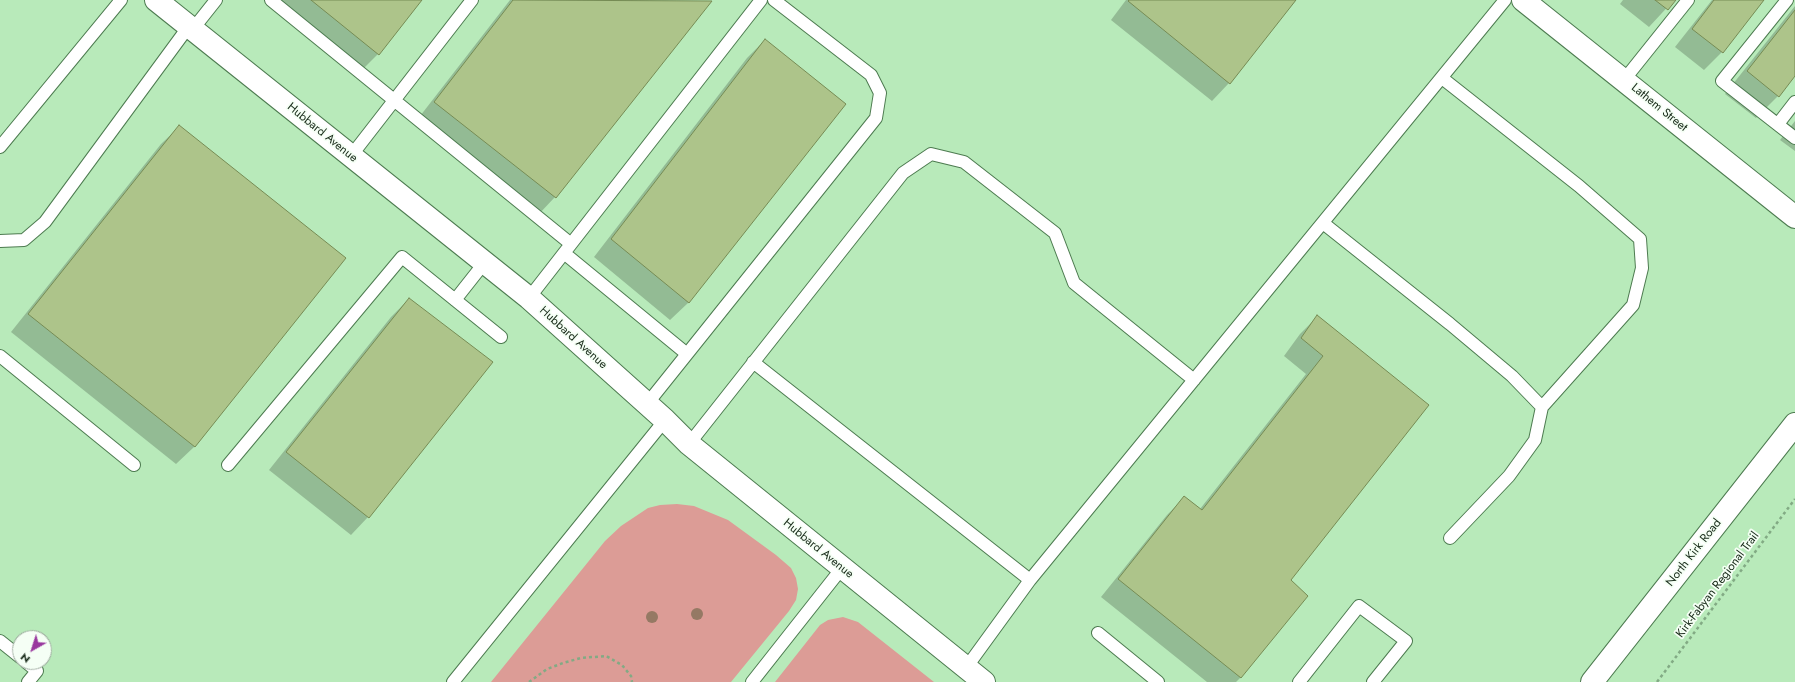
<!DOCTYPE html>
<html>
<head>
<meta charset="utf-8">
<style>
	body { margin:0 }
	#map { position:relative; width:1795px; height:682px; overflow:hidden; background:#b8eaba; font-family:Jost,sans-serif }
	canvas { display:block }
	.north { position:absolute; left:12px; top:630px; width:40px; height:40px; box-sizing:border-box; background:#f5fff5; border:1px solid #9caa9d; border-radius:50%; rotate:219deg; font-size:11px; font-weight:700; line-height:16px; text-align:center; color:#172a18 }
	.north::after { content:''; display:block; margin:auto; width:14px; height:18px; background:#99379e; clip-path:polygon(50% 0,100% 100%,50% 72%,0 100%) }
</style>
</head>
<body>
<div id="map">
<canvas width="1795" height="682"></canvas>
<div class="north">N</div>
</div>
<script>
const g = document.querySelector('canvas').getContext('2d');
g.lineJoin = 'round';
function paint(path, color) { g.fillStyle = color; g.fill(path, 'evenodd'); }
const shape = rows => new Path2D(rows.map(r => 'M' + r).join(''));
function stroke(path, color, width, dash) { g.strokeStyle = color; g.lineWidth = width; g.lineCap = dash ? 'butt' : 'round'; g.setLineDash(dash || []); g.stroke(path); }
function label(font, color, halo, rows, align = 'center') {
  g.font = font + ' Jost,sans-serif'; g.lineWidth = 3.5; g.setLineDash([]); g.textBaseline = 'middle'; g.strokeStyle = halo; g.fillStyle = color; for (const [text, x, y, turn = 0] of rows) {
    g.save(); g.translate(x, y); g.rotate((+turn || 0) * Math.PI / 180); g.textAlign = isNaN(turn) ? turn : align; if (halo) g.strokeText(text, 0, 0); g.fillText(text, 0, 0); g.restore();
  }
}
paint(shape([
	[677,504,694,506,728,520,776,555,791,568,796,578,798,589,796,600,789,611,731,682,491,682,605,541,621,526,648,508,660,505],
	[843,617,858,622,934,682,775,682,820,625,828,620]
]), '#dc9c96');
paint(shape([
	[271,0,421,0,378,54,360,72],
	[510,0,711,1,555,197,538,215,417,120],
	[1126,0,1295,0,1229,83,1212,101,1111,20],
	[1623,0,1674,0,1649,27,1620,4],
	[1712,0,1763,0,1722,52,1704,70,1675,47],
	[1795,6,1795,75,1778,96,1756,118,1725,94],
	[765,40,845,104,688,303,670,320,594,257,747,58],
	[1795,121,1795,151,1780,140],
	[179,127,344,259,194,447,176,464,11,332,161,144],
	[409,299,368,517,351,535,269,470,391,317],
	[1318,316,1427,405,1289,580,1241,677,1236,682,1207,682,1101,597,1167,515,1185,497,1200,509,1306,374,1284,356,1300,334]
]), '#0003');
const building = shape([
	[311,0,422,0,379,55,311,0],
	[513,0,712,1,556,198,434,102,513,0],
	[1129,0,1296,0,1230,84,1128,1,1129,0],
	[1655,0,1676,0,1668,10,1655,0],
	[1714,0,1764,0,1723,53,1692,29,1714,0],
	[1795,10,1795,76,1779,97,1747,71,1795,10],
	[765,39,846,104,689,303,611,239,765,39],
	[179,125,346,258,195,447,28,314,179,125],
	[409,298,493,362,369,518,286,452,409,298],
	[1317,315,1429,405,1291,580,1308,596,1241,678,1118,579,1184,496,1202,510,1323,356,1301,338,1317,315]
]);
paint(building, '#adc48a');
stroke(building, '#768b54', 1);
const lane = shape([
	[271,0,571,244],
	[1787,0,1722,81,1795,138],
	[193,29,216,0],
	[1442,78,1579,186,1640,239,1642,268,1633,305,1542,407],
	[1624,80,1688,0],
	[1778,124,1795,102],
	[0,147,121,0],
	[351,156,472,0],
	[1323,223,1450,324,1512,376,1542,407,1535,440,1509,476,1450,538],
	[0,241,24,240,45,222,189,26],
	[564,253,687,354],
	[529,298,761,0],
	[455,300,485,262],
	[0,356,134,465],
	[753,362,1030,580],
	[647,404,876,118,880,93,871,75,774,0],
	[689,444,903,173,931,154,964,162,1055,233,1074,283,1194,380],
	[228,465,402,257,501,337],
	[1098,633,1158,682],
	[0,641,20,657],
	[26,662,37,671,28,682],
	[966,668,1030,580,1505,0],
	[453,682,665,420],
	[752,682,842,568],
	[1299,682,1359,606,1406,641,1373,682]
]);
const street = shape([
	[156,0,529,298,665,420,689,444,984,682],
	[1523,0,1795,217]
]);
const secondary = shape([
	[1592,682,1795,424]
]);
stroke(lane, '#4d7b50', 14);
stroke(street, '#4d7b50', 24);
stroke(secondary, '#4d7b50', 24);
stroke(shape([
	[529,682,547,669,563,663,581,658,606,656,622,665,631,676,632,682],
	[1657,682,1795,499]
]), '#82aa84', 2.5, [3, 3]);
stroke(lane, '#fff', 12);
stroke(street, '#fff', 22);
stroke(secondary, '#fff', 22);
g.fillStyle = '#957964';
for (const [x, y] of [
	[697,614],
	[652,617]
]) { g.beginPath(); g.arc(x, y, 6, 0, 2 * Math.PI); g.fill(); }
label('12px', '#172a18', '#f5fff5', [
	["Lathem Street",1659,108,39],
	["Hubbard Avenue",322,133,39],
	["Hubbard Avenue",573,338,42],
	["Hubbard Avenue",818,549,39],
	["North Kirk Road",1694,553,-52],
	["Kirk-Fabyan Regional Trail",1718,585,-53]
]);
</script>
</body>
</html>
